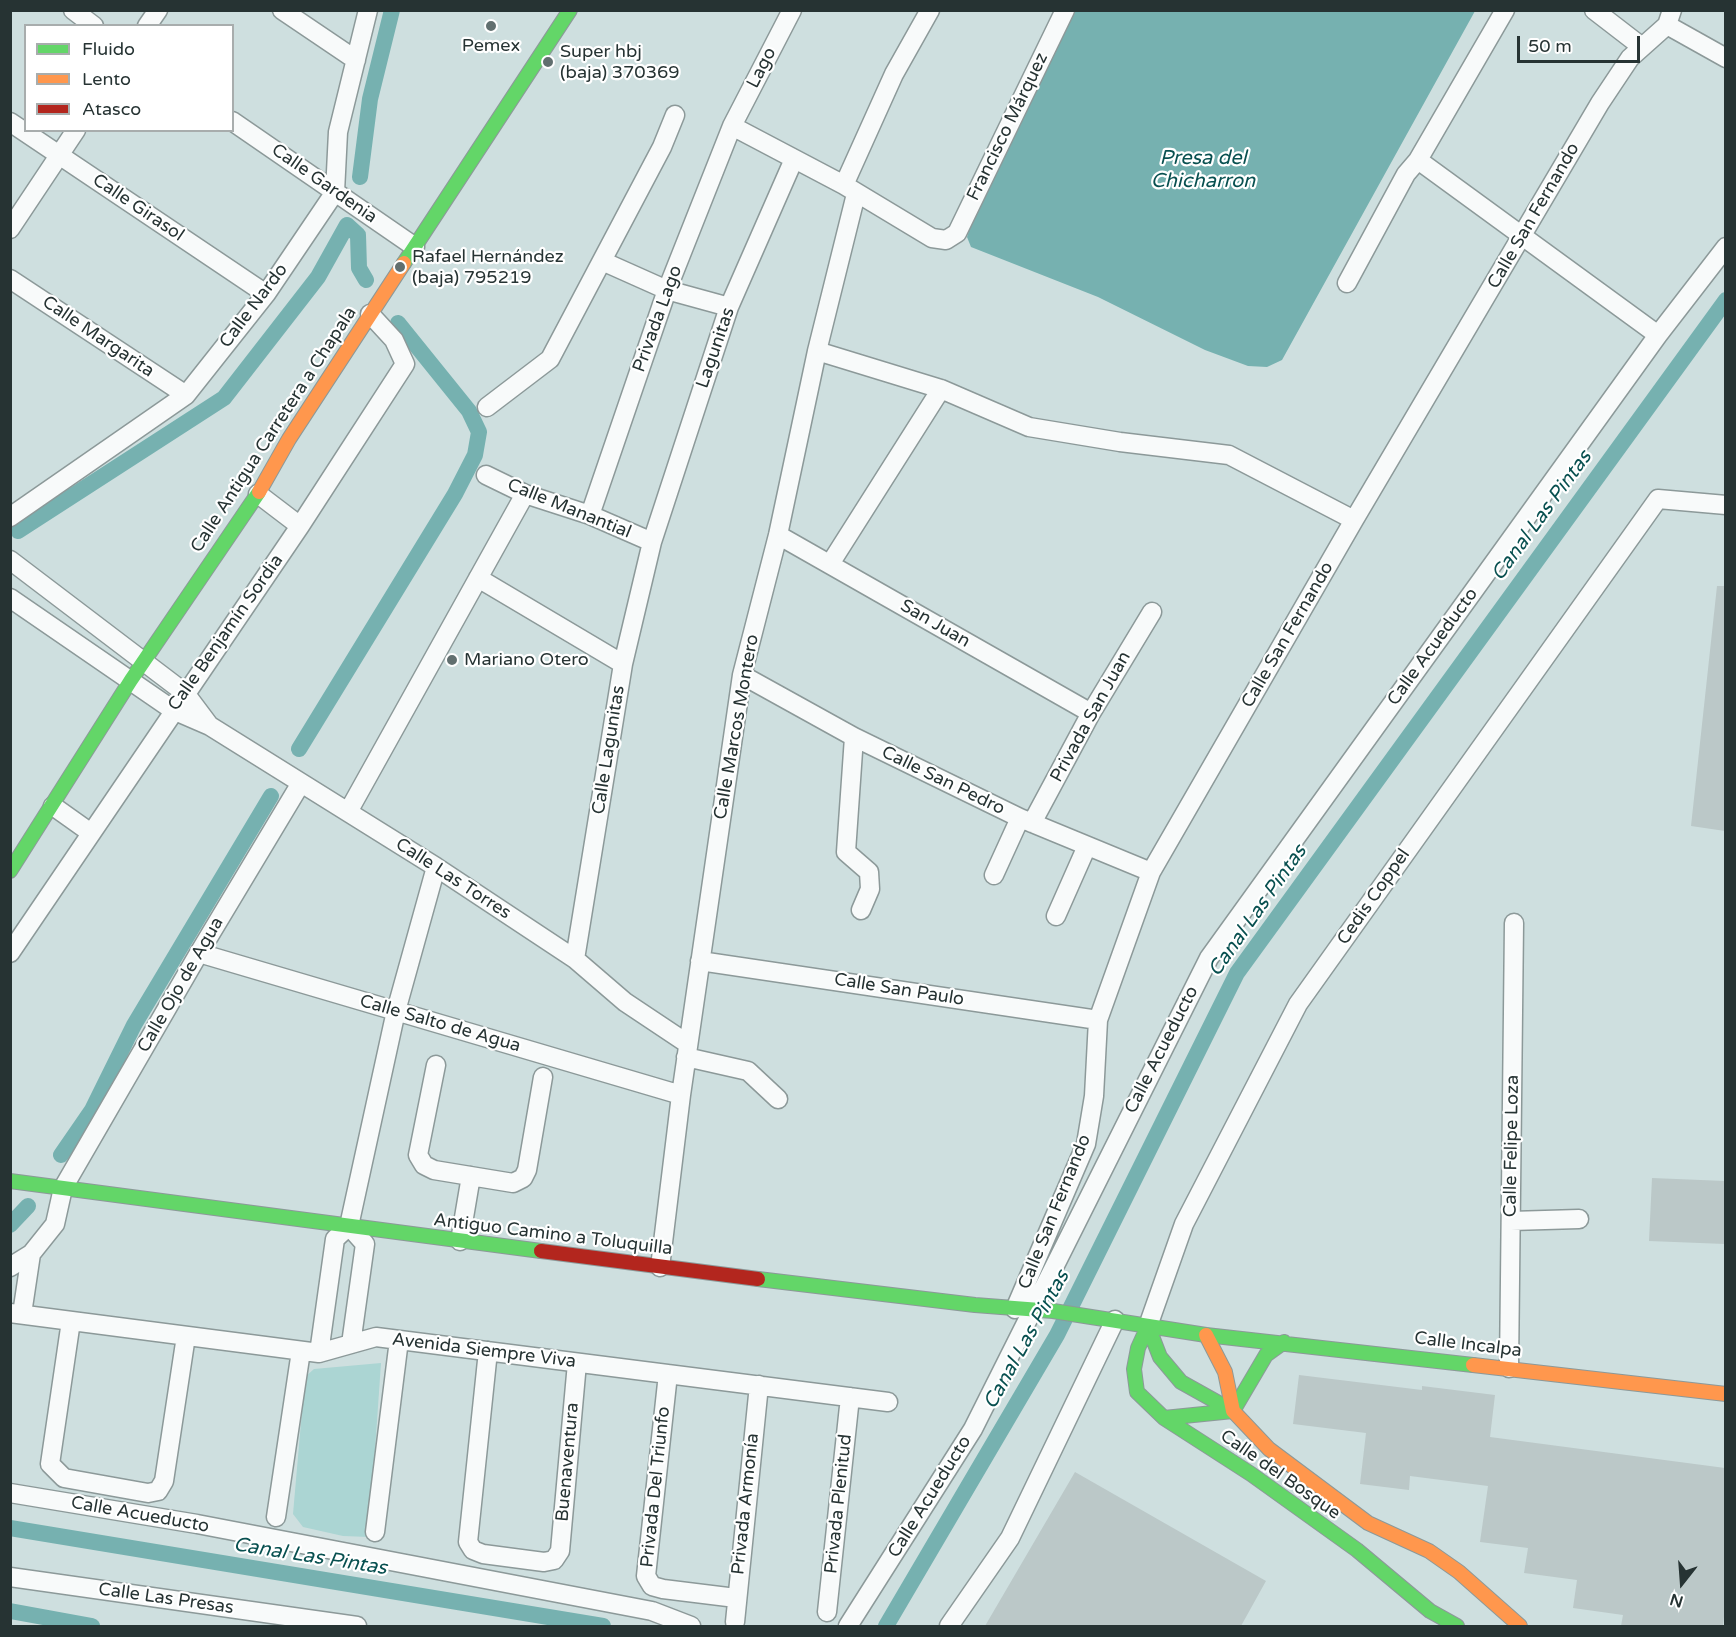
<!DOCTYPE html>
<html>
<head>
<meta charset="utf-8">
<style>
	body { margin:0 }
	#map { position:relative; width:1736px; height:1637px; overflow:hidden; background:#cedfdf; font-family:"Varela Round",sans-serif }
	canvas { display:block }
	.frame { position:absolute; inset:0; border:12px solid #263333; pointer-events:none }
	.legend { position:absolute; left:24px; top:24px; width:210px; height:108px; box-sizing:border-box; background:#fff; border:2px solid #a8adad; margin:0; padding:8px 10px; list-style:none; font-size:18px; color:#263333 }
	.legend li { display:flex; align-items:center; gap:12px; height:30px }
	.legend b { width:30px; border:2px solid #a8adad }
	.north { position:absolute; left:1652px; top:1553px; width:60px; height:60px; -webkit-text-stroke:4px #fff; paint-order:stroke; rotate:197deg; font-size:16px; font-weight:700; line-height:24px; text-align:center; color:#263333 }
	.north::after { content:''; display:block; margin:auto; width:21px; height:27px; background:#263333; clip-path:polygon(50% 0,100% 100%,50% 72%,0 100%) }
	.scale { position:absolute; left:1517px; top:36px; width:123px; height:27px; box-sizing:border-box; border:3px solid #263333; border-top:0; padding-left:8px; font-size:18px; line-height:21px; white-space:nowrap; color:#263333; -webkit-text-stroke:4px #fff; paint-order:stroke }
</style>
</head>
<body>
<div id="map">
<canvas width="1736" height="1637"></canvas>
<div class="frame"></div>
<ul class="legend">
<li><b style="height:8px;background:#63d668"></b>Fluido</li>
<li><b style="height:8px;background:#ff974d"></b>Lento</li>
<li><b style="height:8px;background:#b3261e"></b>Atasco</li>
</ul>
<div class="north">N</div>
<div class="scale">50 m</div>
</div>
<script>
const g = document.querySelector('canvas').getContext('2d');
g.lineJoin = 'round';
function paint(path, color) { g.fillStyle = color; g.fill(path, 'evenodd'); }
const shape = rows => new Path2D(rows.map(r => 'M' + r).join(''));
function stroke(path, color, width, dash) { g.strokeStyle = color; g.lineWidth = width; g.lineCap = dash ? 'butt' : 'round'; g.setLineDash(dash || []); g.stroke(path); }
function label(font, color, halo, rows, align = 'center') {
  g.font = font + ' "Varela Round",sans-serif'; g.lineWidth = 4.5; g.setLineDash([]); g.textBaseline = 'middle'; g.strokeStyle = halo; g.fillStyle = color; for (const [text, x, y, turn = 0] of rows) {
    g.save(); g.translate(x, y); g.rotate((+turn || 0) * Math.PI / 180); g.textAlign = isNaN(turn) ? turn : align; if (halo) g.strokeText(text, 0, 0); g.fillText(text, 0, 0); g.restore();
  }
}
paint(shape([
	[381,1363,369,1537,343,1536,303,1527,293,1514,305,1377,314,1369]
]), '#abd5d3');
paint(shape([
	[1074,11,1475,11,1282,360,1267,367,1248,366,1205,350,1098,297,971,247,967,237,973,218]
]), '#76b1b0');
stroke(shape([
	[360,177,370,99,392,10],
	[18,531,224,398,318,277,347,225,358,235,359,268,366,280],
	[299,749,455,494,475,455,479,432,469,411,398,323],
	[61,1155,92,1110,134,1025,271,796],
	[10,1225,28,1206],
	[10,1528,603,1626],
	[10,1611,92,1626],
	[886,1626,1057,1335,1237,973,1726,300]
]), '#76b1b0', 16);
paint(shape([
	[1717,586,1725,586,1725,831,1691,826],
	[1652,1178,1725,1181,1725,1244,1649,1241],
	[1299,1375,1422,1390,1422,1386,1495,1395,1490,1437,1725,1468,1725,1607,1723,1626,1621,1626,1623,1615,1573,1608,1577,1580,1524,1573,1528,1548,1480,1542,1488,1486,1410,1476,1409,1490,1360,1484,1366,1433,1293,1424],
	[1075,1472,1266,1581,1241,1626,985,1626]
]), '#bbc8c8');
const street = shape([
	[73,10,94,26],
	[282,10,356,60],
	[1594,10,1642,47],
	[1667,25,1726,58],
	[147,26,158,10],
	[232,121,415,247],
	[10,122,266,294],
	[732,126,844,185,932,238,946,240,957,233,1065,10],
	[1418,160,1658,335],
	[844,185,894,74,930,10],
	[10,229,76,130],
	[602,261,667,290,729,307],
	[10,279,186,395],
	[1347,283,1406,174,1418,160,1505,10],
	[817,351,941,389,1029,427,1120,442,1229,455,1354,520],
	[487,407,550,359,662,147,675,115],
	[486,475,525,494,590,515,652,542],
	[258,494,300,526],
	[590,515,667,290,732,126,792,10],
	[10,517,186,395,266,294,335,192,338,132,368,10],
	[778,535,1091,713],
	[10,560,185,693,209,725],
	[830,564,941,389],
	[478,578,623,664],
	[10,598,173,710,210,726,436,867,575,959,625,1002,688,1044],
	[742,675,854,737,1020,818,1151,872],
	[854,737,846,852,869,872,870,889,861,910],
	[53,806,91,833],
	[348,812,525,494],
	[1032,823,1091,713,1152,612],
	[994,875,1020,818],
	[1056,916,1087,846],
	[10,953,300,526,405,364,394,340,370,314],
	[199,953,681,1095],
	[575,959,623,664,652,542,729,307,794,159],
	[700,961,1098,1020],
	[686,1057,748,1071,778,1099],
	[436,1065,418,1155,424,1165,434,1170,513,1183,523,1178,527,1170,543,1077],
	[1511,1221,1579,1219],
	[349,1226,365,1244,351,1344],
	[460,1241,471,1176],
	[10,1267,31,1254],
	[660,1267,681,1095,742,675,778,535,817,351,856,194],
	[1015,1309,1086,1144,1094,1096,1098,1020,1151,872,1354,520,1600,103,1630,58,1667,25,1672,10],
	[10,1313,319,1353,376,1337,888,1402],
	[22,1314,31,1254,55,1224,63,1188,199,953,301,783],
	[71,1321,50,1464,64,1478,148,1493,158,1491,164,1481,186,1336],
	[1148,1326,1184,1224,1298,1004,1658,499,1726,505],
	[488,1351,468,1542,473,1550,483,1554,544,1562,554,1560,560,1551,577,1363],
	[319,1353,335,1239,349,1226,396,1011,436,867],
	[1509,1368,1514,923],
	[668,1374,646,1576,652,1586,663,1589,736,1598],
	[10,1493,197,1524,652,1611,691,1626],
	[276,1517,301,1351],
	[375,1532,399,1340],
	[10,1577,357,1626],
	[827,1612,850,1397],
	[735,1622,759,1385],
	[848,1626,973,1429,1209,958,1658,335,1726,247],
	[949,1626,1010,1538,1115,1320]
]);
const fast = shape([
	[404,263,570,10],
	[10,871,131,680,259,492],
	[10,1181,541,1251],
	[758,1279,975,1305,1053,1311,1206,1335,1473,1365],
	[1148,1326,1138,1348,1134,1369,1137,1392,1164,1418,1251,1474,1357,1550,1430,1611,1457,1626],
	[1148,1326,1160,1357,1181,1382,1233,1411],
	[1233,1411,1266,1355,1284,1342],
	[1164,1418,1233,1411]
]);
const slow = shape([
	[259,492,289,439,404,263],
	[1206,1335,1225,1372,1233,1411,1269,1449,1368,1523,1429,1551,1459,1572,1520,1626],
	[1473,1365,1726,1394]
]);
const jam = shape([
	[541,1251,758,1279]
]);
stroke(street, '#8c9999', 21);
stroke(fast, '#8c9999', 16);
stroke(slow, '#8c9999', 16);
stroke(jam, '#8c9999', 16);
stroke(street, '#f8fafa', 18);
stroke(fast, '#63d668', 14);
stroke(slow, '#ff974d', 14);
stroke(jam, '#b3261e', 14);
for (const [x, y, r, color] of [
	[491,26,6,"#616f6f"],
	[548,62,6,"#616f6f"],
	[400,267,6,"#616f6f"],
	[452,660,6,"#616f6f"]
]) { const dot = new Path2D(); dot.arc(x, y, r, 0, 2 * Math.PI); g.fillStyle = color; g.fill(dot); stroke(dot, '#fff', 2); }
label('18px', '#263333', '#fff', [
	["Pemex",491,46,"center"],
	["Super hbj",560,52],
	["(baja) 370369",560,73],
	["Rafael Hernández",412,257],
	["(baja) 795219",412,278],
	["Mariano Otero",464,660]
], 'left');
label('18px', '#263333', '#fff', [
	["Lago",762,68,-63],
	["Francisco Márquez",1008,127,-64],
	["Calle Gardenia",324,184,35],
	["Calle Girasol",138,208,34],
	["Calle San Fernando",1534,216,-60],
	["Calle Nardo",254,306,-53],
	["Privada Lago",658,319,-70],
	["Calle Margarita",98,337,34],
	["Lagunitas",716,348,-71],
	["Calle Antigua Carretera a Chapala",274,430,-57],
	["Calle Manantial",569,509,22],
	["San Juan",935,624,30],
	["Calle Benjamín Sordia",226,633,-55],
	["Calle San Fernando",1288,635,-60],
	["Calle Acueducto",1433,647,-54],
	["Privada San Juan",1091,717,-61],
	["Calle Marcos Montero",737,727,-80],
	["Calle Lagunitas",609,750,-81],
	["Calle San Pedro",943,781,26],
	["Calle Las Torres",453,879,33],
	["Cedis Coppel",1374,897,-55],
	["Calle Ojo de Agua",181,985,-60],
	["Calle San Paulo",899,990,9],
	["Calle Salto de Agua",440,1024,16],
	["Calle Acueducto",1162,1050,-63],
	["Calle Felipe Loza",1512,1146,-89],
	["Calle San Fernando",1055,1212,-68],
	["Antiguo Camino a Toluquilla",553,1235,7],
	["Calle Incalpa",1468,1345,7],
	["Avenida Siempre Viva",484,1351,7],
	["Buenaventura",568,1462,-85],
	["Calle del Bosque",1280,1475,35],
	["Privada Del Triunfo",656,1487,-84],
	["Calle Acueducto",930,1497,-58],
	["Privada Armonía",746,1504,-84],
	["Privada Plenitud",839,1504,-84],
	["Calle Acueducto",140,1515,10],
	["Calle Las Presas",166,1599,8]
]);
label('italic 20px', '#085050', '#fff', [
	["Presa del",1203,159],
	["Chicharron",1203,182],
	["Canal Las Pintas",1542,516,-54],
	["Canal Las Pintas",1258,911,-55],
	["Canal Las Pintas",1027,1340,-61],
	["Canal Las Pintas",310,1557,9]
]);
</script>
</body>
</html>
